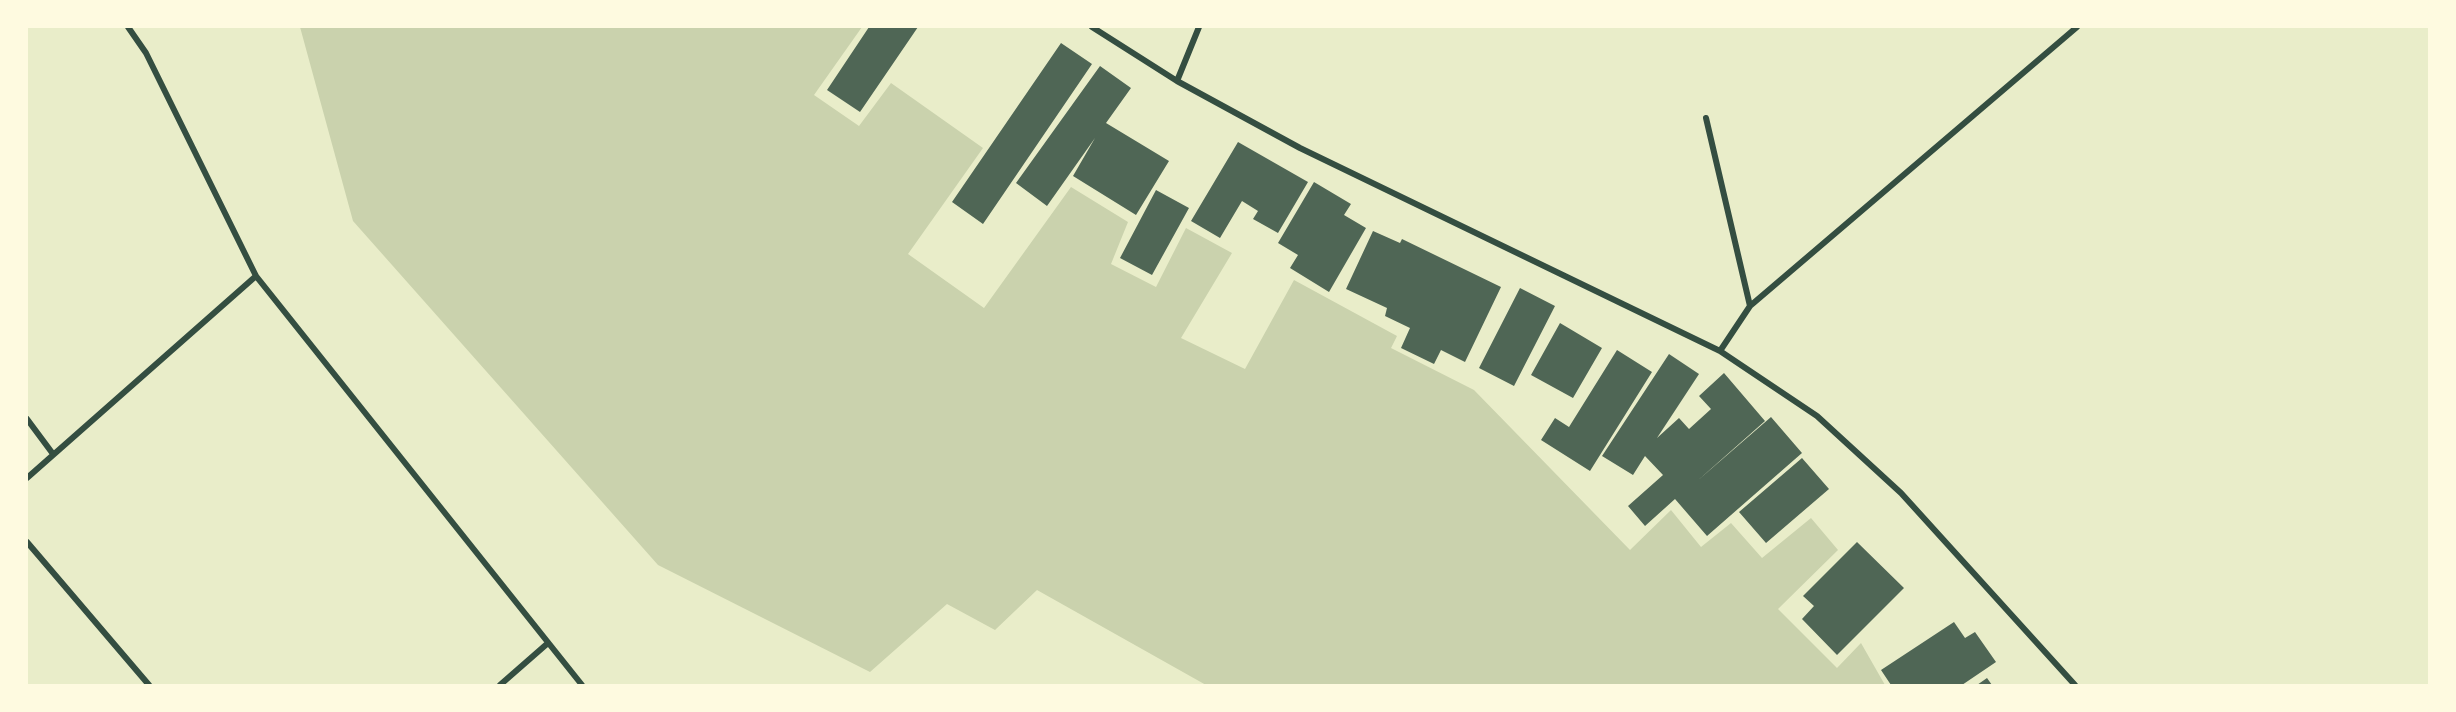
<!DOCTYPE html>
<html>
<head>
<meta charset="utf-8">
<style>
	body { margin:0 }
	#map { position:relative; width:2456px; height:712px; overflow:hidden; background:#e9edc9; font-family:"Sofia Sans Condensed",sans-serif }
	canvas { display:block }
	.frame { position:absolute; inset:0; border:28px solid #fefae0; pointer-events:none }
</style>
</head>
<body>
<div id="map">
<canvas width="2456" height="712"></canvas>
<div class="frame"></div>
</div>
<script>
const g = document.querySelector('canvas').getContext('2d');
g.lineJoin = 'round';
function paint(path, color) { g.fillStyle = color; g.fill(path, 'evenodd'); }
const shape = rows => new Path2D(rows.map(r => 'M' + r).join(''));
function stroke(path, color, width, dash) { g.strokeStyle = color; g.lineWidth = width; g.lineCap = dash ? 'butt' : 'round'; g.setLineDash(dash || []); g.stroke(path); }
paint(shape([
	[300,27,862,27,814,95,859,126,891,83,983,148,908,254,984,308,1071,187,1128,222,1111,264,1156,287,1186,228,1232,253,1181,338,1245,369,1294,280,1397,336,1391,348,1474,390,1630,550,1671,510,1701,547,1731,523,1762,558,1811,518,1838,550,1778,609,1837,668,1861,643,1885,685,1206,685,1037,590,995,630,947,604,870,672,658,565,353,221]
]), '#cad2ad');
paint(shape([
	[869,27,918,27,860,112,827,90],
	[1061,43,1092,64,983,224,952,202],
	[1100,66,1131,88,1106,123,1169,161,1136,215,1073,176,1095,138,1047,206,1016,183],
	[1238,142,1308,182,1278,233,1253,219,1258,211,1242,201,1220,238,1191,221],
	[1314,182,1351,204,1344,215,1366,228,1329,292,1290,268,1298,255,1278,243],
	[1156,190,1189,208,1152,275,1120,258],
	[1373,231,1400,243,1402,239,1501,287,1465,362,1441,350,1434,364,1401,348,1410,328,1385,316,1387,308,1346,289],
	[1520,288,1555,306,1514,386,1479,368],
	[1560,323,1602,348,1573,398,1531,375],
	[1617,350,1652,372,1590,471,1541,440,1555,418,1569,427],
	[1669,354,1699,374,1657,438,1679,418,1689,429,1711,409,1699,396,1724,373,1765,421,1696,482,1771,417,1802,453,1707,536,1675,499,1645,526,1628,506,1663,475,1645,456,1633,475,1602,456],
	[1802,458,1829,489,1766,543,1739,512],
	[1857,542,1904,588,1837,655,1802,619,1814,606,1803,596],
	[1954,622,1965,638,1975,632,1996,662,1962,685,1891,685,1881,670],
	[1987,678,1992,685,1977,685]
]), '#4f6655');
stroke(shape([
	[128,27,146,53,256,276,582,685],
	[1092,27,1177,81,1300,148,1720,351,1817,416,1901,493,2075,685],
	[1177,81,1199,27],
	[1706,118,1750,306],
	[1720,351,1750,306,2077,27],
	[27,419,53,454],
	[27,478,256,276],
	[27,542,149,685],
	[500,685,548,643]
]), '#344e41', 6);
</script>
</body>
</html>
